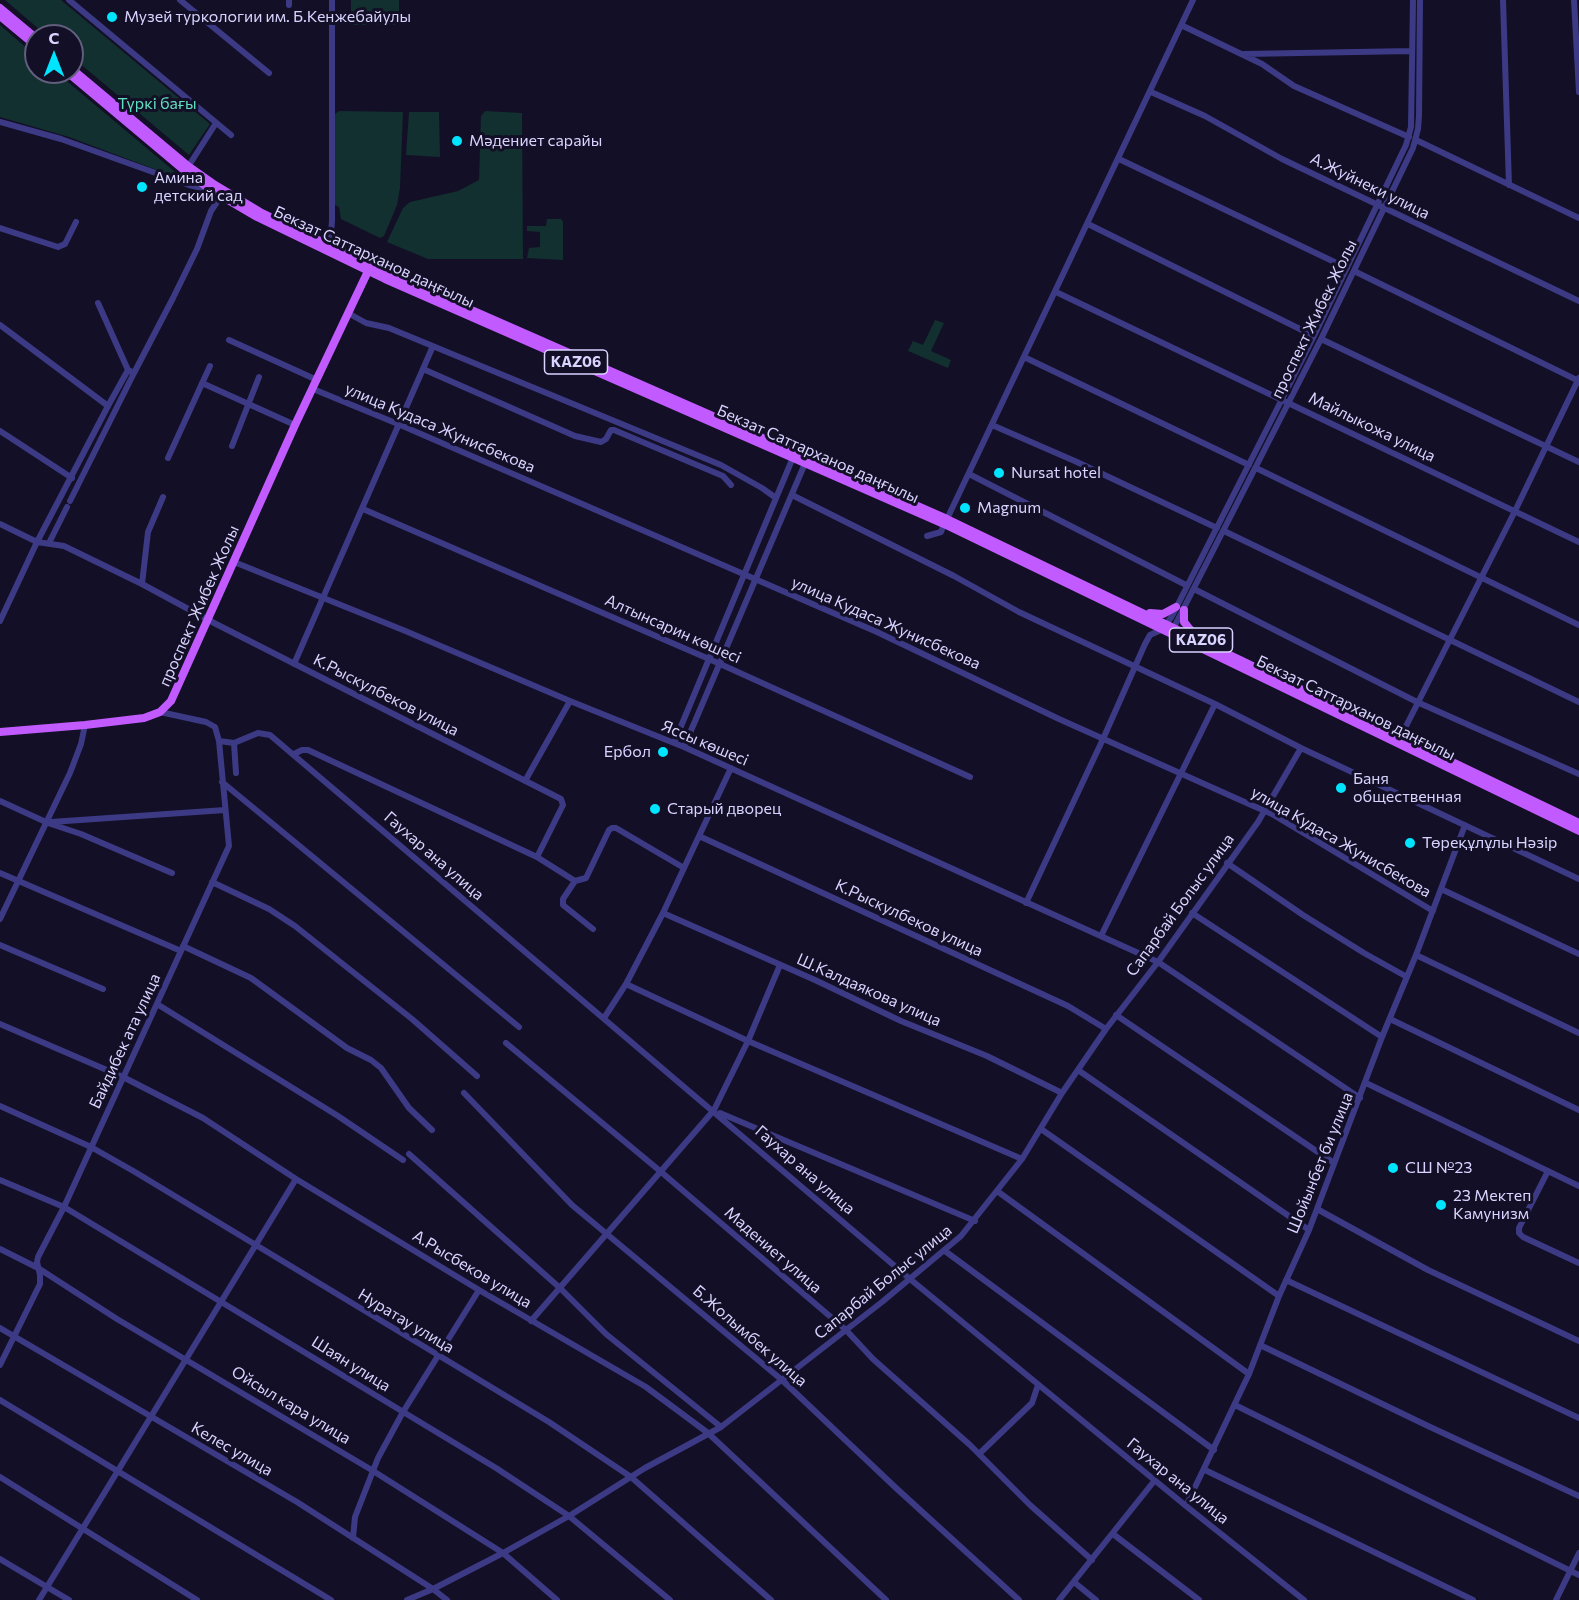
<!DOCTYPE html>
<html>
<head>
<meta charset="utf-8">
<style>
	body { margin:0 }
	#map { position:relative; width:1579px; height:1600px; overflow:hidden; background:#130f26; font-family:Commissioner,sans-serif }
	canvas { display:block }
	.north { position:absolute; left:24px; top:24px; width:60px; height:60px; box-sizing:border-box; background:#130f26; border:2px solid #625e7d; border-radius:50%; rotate:0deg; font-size:16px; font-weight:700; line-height:24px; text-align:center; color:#d9d4ff }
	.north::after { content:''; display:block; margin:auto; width:21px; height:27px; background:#00e5ff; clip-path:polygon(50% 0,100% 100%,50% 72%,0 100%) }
</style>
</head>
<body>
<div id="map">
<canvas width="1579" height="1600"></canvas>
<div class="north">С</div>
</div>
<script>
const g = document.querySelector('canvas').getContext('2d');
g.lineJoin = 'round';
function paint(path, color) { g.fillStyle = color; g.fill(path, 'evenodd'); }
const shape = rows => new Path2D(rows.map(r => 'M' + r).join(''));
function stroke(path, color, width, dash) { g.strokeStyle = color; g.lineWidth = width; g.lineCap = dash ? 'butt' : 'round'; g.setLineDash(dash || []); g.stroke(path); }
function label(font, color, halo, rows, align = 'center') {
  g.font = font + ' Commissioner,sans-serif'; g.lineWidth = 6; g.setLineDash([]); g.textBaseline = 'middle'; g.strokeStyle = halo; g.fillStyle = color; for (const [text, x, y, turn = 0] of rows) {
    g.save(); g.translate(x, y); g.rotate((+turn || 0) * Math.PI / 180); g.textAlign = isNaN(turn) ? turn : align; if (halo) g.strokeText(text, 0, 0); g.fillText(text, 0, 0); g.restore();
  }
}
paint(shape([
	[5,0,61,0,210,124,189,155,72,57,72,36,47,36],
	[351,0,399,0,399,25,351,25],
	[0,25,36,56,36,72,56,72,175,172,173,176,69,137,0,117],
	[339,111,403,112,400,188,397,205,384,236,380,238,341,219,339,207,335,205,335,114],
	[485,111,522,113,523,259,428,259,387,242,403,208,410,202,458,191,479,180,481,116],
	[409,112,439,112,440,157,406,155],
	[547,219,561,219,563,222,563,260,527,258,529,248,540,247,540,232,527,231,527,226,546,226],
	[935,320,944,323,931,351,951,360,948,368,908,351,913,341,923,345]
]), '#12302f');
stroke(shape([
	[69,0,231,135],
	[180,0,269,73],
	[1503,0,1509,185],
	[1574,0,1579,92],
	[289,5,289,0],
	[1181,25,1262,64,1294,86,1409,137],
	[1244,54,1412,51],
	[1151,92,1205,116,1282,159,1579,301],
	[0,122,61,139,189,185,210,190],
	[1416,140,1579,218],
	[1119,159,1347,268],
	[179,181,216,123],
	[1088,224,1314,336],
	[0,228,58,247,65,244,76,222],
	[330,245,332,221,332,0],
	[1354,271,1579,381],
	[1056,292,1579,542],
	[98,303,128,370],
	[348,313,366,323,389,328,721,465,762,488,776,498],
	[0,325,108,406],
	[1321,339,1579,462],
	[229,340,317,380],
	[1024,357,1249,465],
	[423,369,575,436,601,442,606,439,611,430,614,430,723,476,731,485],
	[202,383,295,425],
	[313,389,398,424,877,632,1059,719,1249,804,1272,814,1433,911],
	[992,425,1077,462,1217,528],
	[0,431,72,478],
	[232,446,259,377],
	[168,458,210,366],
	[1256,468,1579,625],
	[969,474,1186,585],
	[792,495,954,576,1019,612,1215,704,1301,748,1579,879],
	[70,501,134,373],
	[363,509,709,659,970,777],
	[947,519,1193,0],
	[0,524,37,542,64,546,142,584,216,624,561,799,563,805,537,857],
	[1224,531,1579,702],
	[927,536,941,532,944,524],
	[49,543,67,507],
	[234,562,403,630,570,701,684,747,1158,962,1360,1098],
	[142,584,148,532,163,497],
	[1194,589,1417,702,1579,774],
	[0,621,37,542,108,406,128,370,134,373,173,298,197,249,211,211,221,196],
	[1172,631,1321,339,1413,148,1418,129,1419,116,1420,0],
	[294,664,433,346],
	[1399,740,1515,511,1579,378],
	[219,741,234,743,258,733,270,735,910,1279,1186,1506,1304,1600],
	[234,743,236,773],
	[674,743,794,455],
	[684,747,806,461],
	[294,754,302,750,308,750,537,857,575,881,563,899,563,905,593,929],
	[525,781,570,701],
	[222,782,519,1027],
	[0,801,48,823,81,834,172,873],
	[51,822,225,810],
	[699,836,1068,1006,1106,1029],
	[1227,863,1303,915,1364,953,1407,977],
	[0,873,181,951],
	[575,881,586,878,609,830,612,828,616,828,684,868,731,768],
	[212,882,269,909,295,926,412,1019,477,1076],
	[1441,889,1579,954],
	[1026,903,1103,739,1145,644,1150,635,1163,629,1172,616,1314,336,1406,145,1411,127,1413,0],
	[663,913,815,980,901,1021,987,1056,1062,1093],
	[1192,913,1382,1037],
	[0,919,70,773,81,744,85,725],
	[1101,936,1215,704],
	[0,945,103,989],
	[183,946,251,978,347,1048,371,1060,381,1068,409,1108,432,1130],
	[1416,955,1579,1033],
	[626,984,748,1041,1022,1159],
	[157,1004,338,1116,403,1160],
	[1116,1015,1334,1163],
	[604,1018,626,984,663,913,684,868],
	[1390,1019,1579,1110],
	[0,1024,123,1077,203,1118,296,1179,479,1290,646,1387,708,1433,886,1600],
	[506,1043,660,1171,846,1330,873,1359,970,1445,1030,1505,1092,1560],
	[1078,1070,1309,1230],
	[1366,1083,1579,1186],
	[464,1093,572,1205,782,1380,896,1488,1019,1600],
	[0,1106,91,1147,135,1172,549,1422,631,1477,771,1600],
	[720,1113,975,1221],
	[1041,1129,1279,1296],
	[409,1154,560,1288,606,1334,721,1427],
	[1548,1171,1519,1228,1519,1233,1523,1237,1579,1263],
	[0,1180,64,1207,496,1468,569,1516,670,1600],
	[997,1191,1249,1374],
	[1317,1209,1428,1270,1579,1341],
	[0,1249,38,1268,117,1319,370,1469,503,1553,557,1600],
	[945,1251,1214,1450],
	[1286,1280,1579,1418],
	[531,1321,714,1110,748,1041,780,965],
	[0,1328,297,1502,433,1589,447,1600],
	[1260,1345,1428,1426,1579,1496],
	[0,1365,40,1284,40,1275,37,1262,38,1257,64,1207,229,846,219,741,215,727,206,722,160,712],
	[0,1400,331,1600],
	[1235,1405,1579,1575],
	[979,1454,1032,1403,1038,1385],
	[1205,1470,1473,1600],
	[0,1477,197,1600],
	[1186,1506,1249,1374,1279,1296,1309,1230,1382,1037,1416,955,1465,825],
	[1113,1534,1199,1600],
	[353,1538,355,1517,378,1458,403,1412,479,1290],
	[0,1559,69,1600],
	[1074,1582,1096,1600],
	[39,1600,296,1179],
	[407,1600,433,1589,503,1553,569,1516,645,1468,721,1427,882,1302,961,1236,1022,1159,1062,1093,1106,1029,1158,962,1258,822,1301,748],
	[1059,1600,1155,1480],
	[1556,1600,1579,1553]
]), '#3d3a85', 6);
stroke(shape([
	[0,8,36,38],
	[0,16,36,46],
	[72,69,188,166,215,185,260,212,387,273,947,519,1579,823],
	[67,72,185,171,211,190,257,217,385,279,944,524,1579,831],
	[1184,610,1184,622,1193,633],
	[1150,613,1163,614,1176,607],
	[0,732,85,725,144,718,160,712,171,701,295,425,370,267]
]), '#c25bff', 8);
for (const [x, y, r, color] of [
	[112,17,6,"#00e5ff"],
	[457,141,6,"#00e5ff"],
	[142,187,6,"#00e5ff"],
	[999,473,6,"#00e5ff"],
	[965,508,6,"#00e5ff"],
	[663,752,6,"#00e5ff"],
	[1341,788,6,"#00e5ff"],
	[655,809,6,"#00e5ff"],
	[1410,843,6,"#00e5ff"],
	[1393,1168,6,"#00e5ff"],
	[1441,1205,6,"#00e5ff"]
]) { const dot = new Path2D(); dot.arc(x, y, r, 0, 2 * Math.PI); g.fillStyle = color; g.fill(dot); stroke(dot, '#130f26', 2); }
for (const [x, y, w] of [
	[576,362,63],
	[1201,640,63]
]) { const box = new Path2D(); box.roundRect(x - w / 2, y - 12, w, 24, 4.5); g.fillStyle = '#130f26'; g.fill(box); stroke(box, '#d9d4ff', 1.5); }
label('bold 15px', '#d9d4ff', null, [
	["KАZ06",576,362],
	["KАZ06",1201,640]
]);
label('16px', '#d9d4ff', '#130f26', [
	["Музей туркологии им. Б.Кенжебайулы",124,17],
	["Мәдениет сарайы",469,141],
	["Амина",154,178],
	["детский сад",154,196],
	["Nursat hotel",1011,473],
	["Magnum",977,508],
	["Ербол",651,752,"right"],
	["Баня",1353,779],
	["общественная",1353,797],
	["Старый дворец",667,809],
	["Төреқұлұлы Нәзір",1422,843],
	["СШ №23",1405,1168],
	["23 Мектеп",1453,1196],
	["Камунизм",1453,1214]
], 'left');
label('16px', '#5fe0c0', '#130f26', [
	["Түркі бағы",157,104]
]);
label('16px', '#d9d4ff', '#130f26', [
	["А.Жуйнеки улица",1370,186,26],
	["Бекзат Саттарханов даңғылы",374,257,25],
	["проспект Жибек Жолы",1314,319,-64],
	["Майлыкожа улица",1372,427,26],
	["улица Кудаса Жунисбекова",440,428,23],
	["Бекзат Саттарханов даңғылы",818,454,24],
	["проспект Жибек Жолы",199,606,-66],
	["улица Кудаса Жунисбекова",886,623,24],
	["Алтынсарин көшесі",673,629,24],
	["К.Рыскулбеков улица",386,695,27],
	["Бекзат Саттарханов даңғылы",1356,708,26],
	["Яссы көшесі",705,743,23],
	["улица Кудаса Жунисбекова",1341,842,30],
	["Гаухар ана улица",434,856,41],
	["Сапарбай Болыс улица",1180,905,-54],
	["К.Рыскулбеков улица",909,918,25],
	["Ш.Калдаякова улица",869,990,24],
	["Байдибек ата улица",125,1041,-65],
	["Шойынбет би улица",1320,1163,-68],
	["Гаухар ана улица",805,1170,41],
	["Мадениет улица",773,1250,41],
	["А.Рысбеков улица",472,1269,31],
	["Сапарбай Болыс улица",883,1282,-39],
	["Нуратау улица",406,1321,31],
	["Б.Жолымбек улица",750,1336,41],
	["Шаян улица",351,1364,32],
	["Ойсыл кара улица",291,1405,31],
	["Келес улица",232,1449,30],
	["Гаухар ана улица",1178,1481,39]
]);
</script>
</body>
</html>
